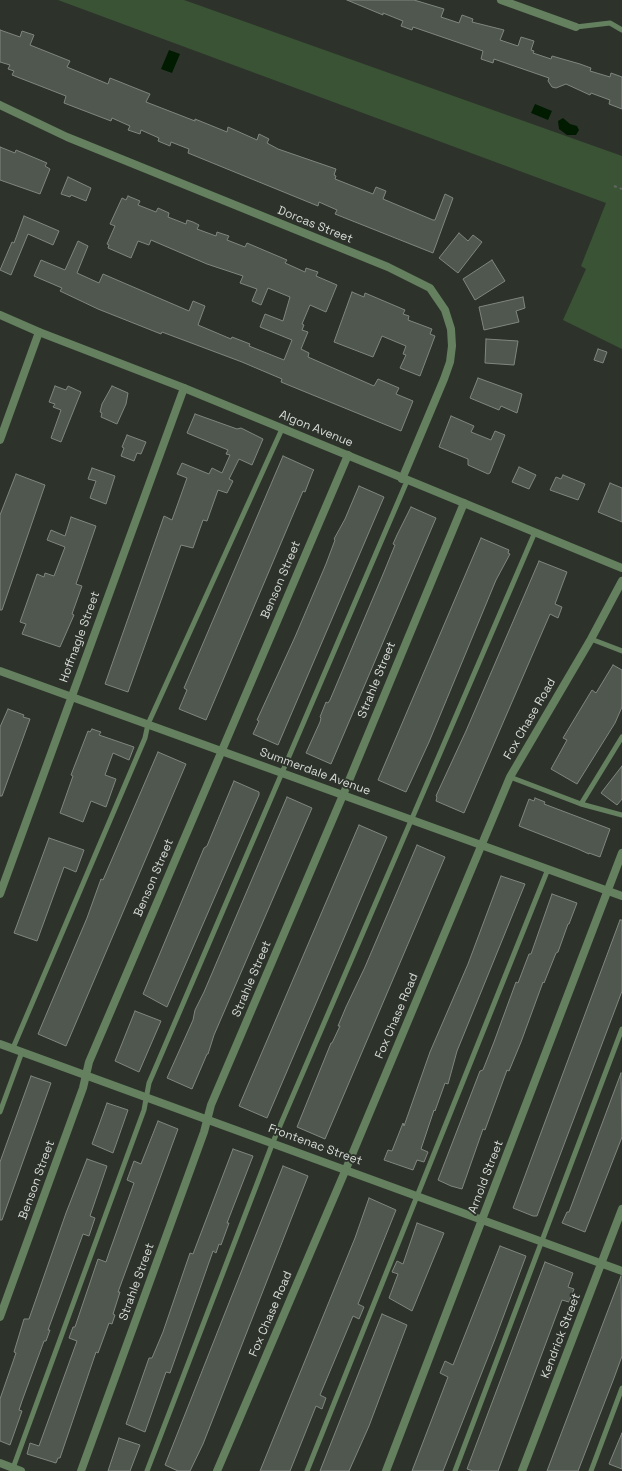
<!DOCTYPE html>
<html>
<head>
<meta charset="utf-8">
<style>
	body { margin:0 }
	canvas { display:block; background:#2d332b }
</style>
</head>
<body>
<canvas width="622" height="1471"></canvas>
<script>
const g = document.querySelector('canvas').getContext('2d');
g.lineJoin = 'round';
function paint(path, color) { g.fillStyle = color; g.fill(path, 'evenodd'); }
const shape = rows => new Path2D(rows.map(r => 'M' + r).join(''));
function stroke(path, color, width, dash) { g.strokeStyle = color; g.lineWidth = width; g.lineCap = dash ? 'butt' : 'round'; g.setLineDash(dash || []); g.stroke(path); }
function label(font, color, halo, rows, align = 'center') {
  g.font = font + ' "Space Grotesk",sans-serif'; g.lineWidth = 4; g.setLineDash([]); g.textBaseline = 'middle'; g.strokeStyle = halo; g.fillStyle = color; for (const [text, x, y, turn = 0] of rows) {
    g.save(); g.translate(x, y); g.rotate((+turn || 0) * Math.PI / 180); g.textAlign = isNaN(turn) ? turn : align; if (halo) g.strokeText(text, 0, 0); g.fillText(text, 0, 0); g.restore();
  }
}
paint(shape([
	[58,0,184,0,622,156,622,349,563,320,586,269,581,266,606,203]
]), '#395334');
paint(shape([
	[169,50,180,54,172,73,161,69],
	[535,104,552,111,548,120,531,113],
	[563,118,570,124,577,126,579,130,576,135,567,135,559,129,558,121]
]), '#001b00');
const building = shape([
	[347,0,414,0,444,9,441,17,459,23,462,15,473,19,472,22,504,30,500,40,518,46,521,37,534,41,531,50,534,51,533,53,551,59,552,56,580,64,591,68,590,71,610,77,611,73,622,77,622,109,609,104,610,100,591,93,590,95,566,84,556,88,552,87,548,81,549,78,494,59,493,63,481,59,483,51,413,27,412,30,401,26,403,21,383,13,383,15,347,0],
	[0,30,20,37,22,31,34,35,30,45,70,61,67,67,108,84,110,78,150,94,146,102,195,121,195,119,227,132,228,127,257,140,259,134,269,139,267,143,278,149,336,169,334,175,336,176,335,179,373,194,376,187,386,191,383,199,433,220,435,220,445,194,453,198,433,253,335,214,337,210,319,202,318,206,188,153,189,149,171,142,170,146,158,141,159,138,141,130,140,134,128,130,130,126,112,118,111,121,64,103,66,96,12,75,14,71,8,69,10,65,0,62,0,30],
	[0,147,15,153,16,150,47,163,45,166,50,169,40,194,0,180,0,147],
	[68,177,91,188,86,201,71,195,70,197,61,194,68,177],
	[128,196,140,201,138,205,156,212,158,208,169,213,168,217,186,224,187,220,193,222,199,225,197,229,216,236,217,232,229,236,227,240,245,247,247,243,287,260,285,263,305,272,306,268,318,272,316,276,337,285,326,312,310,305,302,324,304,325,302,330,308,332,301,349,309,353,308,357,374,386,378,379,399,388,396,394,413,401,401,431,281,382,282,379,242,362,162,332,161,334,98,309,60,291,62,288,34,276,41,260,65,270,78,241,88,246,77,273,99,283,103,274,189,311,193,301,205,306,198,325,231,339,232,337,250,344,249,346,284,360,292,340,260,327,265,314,283,321,290,297,268,288,261,305,252,301,257,289,240,283,243,276,207,264,151,240,149,245,138,241,131,258,108,248,109,245,107,244,115,226,110,224,122,198,126,200,128,196],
	[24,216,59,231,53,245,28,234,11,275,0,270,12,242,14,243,24,216],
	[459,233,468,241,473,235,482,242,458,273,439,258,459,233],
	[492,260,505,281,475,300,463,279,492,260],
	[352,292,364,297,365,293,405,310,403,314,409,316,408,320,432,329,430,334,435,336,420,376,400,368,406,355,403,354,406,346,382,336,373,357,334,342,352,292],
	[523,297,525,308,516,311,519,322,484,330,479,307,523,297],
	[486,339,518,341,514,365,485,363,486,339],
	[598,349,607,352,603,363,594,360,598,349],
	[478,378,522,394,517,413,501,406,499,410,470,398,478,378],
	[55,386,66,390,68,386,81,392,61,442,51,438,61,410,53,407,55,404,49,402,55,386],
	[112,386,128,393,126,404,117,424,101,417,102,413,100,412,102,404,112,386],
	[195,414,237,429,241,428,263,439,252,465,239,459,229,479,233,481,227,493,218,490,207,521,203,520,193,548,181,545,128,692,105,684,164,516,172,520,187,478,177,474,182,463,209,474,212,468,222,473,230,455,226,454,228,450,187,433,195,414],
	[451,416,474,426,471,432,491,440,495,431,505,435,490,473,488,474,468,465,468,459,439,447,451,416],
	[127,435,146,442,141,454,137,453,134,461,121,456,124,448,122,447,127,435],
	[283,456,314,470,313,471,305,492,303,491,206,720,179,709,187,690,184,688,283,456],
	[519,467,536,475,529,489,512,482,519,467],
	[92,468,115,476,106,504,90,498,96,481,88,479,92,468],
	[16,474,45,485,2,610,0,610,0,515,16,474],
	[563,475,585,484,578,500,550,490,556,477,561,479,563,475],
	[610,483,622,488,622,522,598,512,610,483],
	[359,486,384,497,278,745,253,734,259,721,257,720,295,637,326,564,335,540,334,539,345,519,359,486],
	[411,507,436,518,331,764,306,753,320,722,321,718,320,717,326,702,328,703,330,700,384,572,395,545,393,544,397,535,411,507],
	[71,517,96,526,76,584,82,586,72,614,74,615,60,647,22,634,26,624,20,622,37,574,44,577,45,573,54,576,65,547,47,540,51,530,65,536,71,517],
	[481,538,509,550,508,553,510,554,496,580,429,742,406,792,378,780,481,538],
	[539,561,567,572,555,604,562,607,558,618,550,614,464,813,436,801,437,797,436,796,466,731,539,561],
	[613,665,622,670,622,707,615,723,577,784,551,769,567,740,563,738,575,718,592,690,596,693,613,665],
	[8,709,24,715,23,717,30,719,2,796,0,796,0,727,8,709],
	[92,729,101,732,99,735,134,747,129,760,113,753,105,775,116,779,106,807,91,801,83,822,60,813,73,776,71,775,88,731,90,732,92,729],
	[158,752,186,764,66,1046,38,1034,87,918,101,879,103,880,158,752],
	[622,766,622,799,617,805,601,793,622,766],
	[234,781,259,792,259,795,167,1007,143,994,204,848,207,846,234,781],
	[287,797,312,808,214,1035,208,1054,207,1054,192,1089,167,1078,193,1020,195,1010,204,992,287,797],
	[535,798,545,802,544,804,610,829,600,857,589,853,589,854,578,849,519,826,529,799,534,801,535,798],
	[359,825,387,837,267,1118,239,1106,359,825],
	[49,838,84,850,76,872,64,867,37,941,14,933,49,838],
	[417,845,445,857,325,1139,297,1127,331,1043,332,1043,340,1026,338,1026,346,1007,365,967,417,845],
	[501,876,525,884,457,1051,448,1084,445,1083,435,1111,434,1110,421,1149,428,1152,424,1162,417,1160,413,1170,384,1160,388,1150,392,1151,403,1123,404,1126,430,1052,468,964,501,876],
	[552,894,577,903,569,924,568,924,558,952,556,953,544,983,543,982,521,1042,509,1071,507,1070,485,1130,483,1129,462,1189,451,1186,438,1180,480,1071,483,1070,494,1042,516,982,518,983,529,954,531,954,552,894],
	[620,920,622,920,622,991,537,1216,533,1216,513,1208,620,920],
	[135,1011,161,1021,139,1072,115,1061,135,1011],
	[621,1073,622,1137,585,1232,562,1223,567,1212,569,1212,621,1073],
	[31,1076,51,1083,2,1220,0,1220,0,1162,31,1076],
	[107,1103,128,1110,113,1153,92,1144,107,1103],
	[158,1121,178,1129,118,1292,120,1292,113,1314,115,1315,112,1324,109,1323,98,1353,96,1352,60,1458,58,1458,56,1463,27,1454,30,1443,39,1446,77,1341,69,1338,73,1327,75,1327,98,1259,106,1262,109,1253,134,1183,127,1180,134,1161,141,1164,158,1121],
	[233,1149,253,1156,227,1223,229,1223,221,1245,219,1244,216,1253,213,1251,170,1373,166,1372,145,1432,126,1424,149,1358,152,1358,163,1332,190,1253,193,1254,233,1149],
	[87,1159,107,1166,90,1216,95,1218,89,1236,83,1234,48,1330,50,1330,46,1341,44,1341,22,1401,19,1410,22,1411,10,1445,0,1441,0,1399,16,1353,14,1352,24,1319,29,1319,66,1213,87,1159],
	[283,1166,308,1176,203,1444,190,1471,178,1471,165,1465,283,1166],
	[369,1198,396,1210,358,1304,364,1307,359,1319,353,1316,320,1395,326,1398,322,1409,316,1406,290,1471,260,1471,355,1238,369,1198],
	[417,1223,444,1233,412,1311,389,1298,398,1274,392,1272,397,1261,403,1264,417,1223],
	[500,1246,526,1256,495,1339,443,1471,412,1471,448,1377,440,1373,445,1361,453,1365,500,1246],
	[545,1262,573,1273,568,1287,574,1289,569,1302,562,1300,498,1471,473,1471,467,1469,545,1262],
	[621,1276,622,1356,614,1378,578,1471,547,1471,621,1276],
	[382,1314,407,1325,369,1426,349,1471,320,1471,382,1314],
	[622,1433,622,1469,609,1464,622,1433],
	[119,1438,140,1445,130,1471,108,1471,119,1438]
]);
paint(building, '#50574f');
stroke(building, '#7f867e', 1);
stroke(shape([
	[614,186,622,189]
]), '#616660', 2, [3, 3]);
stroke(shape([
	[576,27,610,23,622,30],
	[591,639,622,651],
	[510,777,581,804,622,815],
	[581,804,622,737],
	[13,1048,145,738,148,724,282,429],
	[0,1112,22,1052],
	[13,1468,144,1110,149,1083,407,481],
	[147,1471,273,1142,535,532],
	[307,1471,548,869],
	[455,1471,622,1029],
	[591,1471,622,1388]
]), '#64805f', 5);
stroke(shape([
	[501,0,576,27],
	[0,105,67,137,388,267,430,288,445,310,451,329,452,346,450,362,444,379,402,479],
	[0,440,39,332],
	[0,894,184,388],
	[0,1044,622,1271],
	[0,1317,83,1088,89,1062,348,455],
	[0,1463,21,1471],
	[81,1471,204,1132,211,1105,343,795,464,503],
	[217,1471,346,1169,510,777,591,639,622,581],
	[386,1471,622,853],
	[522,1471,622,1209]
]), '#64805f', 8);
stroke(shape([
	[0,315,39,332,184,388,622,568],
	[0,671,622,896]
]), '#64805f', 8);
label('12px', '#d8dcd8', '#2d332b', [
	["Dorcas Street",315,225,22],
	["Algon Avenue",316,429,22],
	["Benson Street",281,580,-67],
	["Hoffnagle Street",80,637,-70],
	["Strahle Street",377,680,-68],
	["Fox Chase Road",530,719,-60],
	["Summerdale Avenue",315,772,20],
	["Benson Street",154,878,-67],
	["Strahle Street",252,979,-67],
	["Fox Chase Road",397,1016,-67],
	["Frontenac Street",315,1145,20],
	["Arnold Street",486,1177,-69],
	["Benson Street",37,1180,-70],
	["Strahle Street",137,1282,-70],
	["Fox Chase Road",271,1314,-67],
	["Kendrick Street",561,1336,-69]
]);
</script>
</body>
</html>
